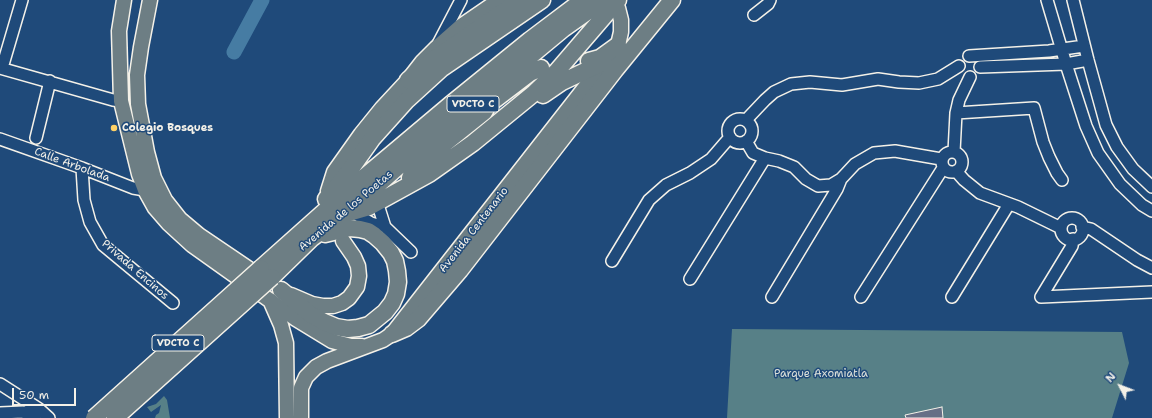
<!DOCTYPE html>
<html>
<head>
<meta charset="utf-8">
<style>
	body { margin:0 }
	#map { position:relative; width:1152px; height:418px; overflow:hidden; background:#1f4a7a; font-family:"Shantell Sans",sans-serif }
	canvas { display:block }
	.north { position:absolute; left:1100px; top:366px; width:40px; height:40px; -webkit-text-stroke:3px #1f4a7a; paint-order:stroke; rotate:312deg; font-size:11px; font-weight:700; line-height:16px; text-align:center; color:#f4f1e8 }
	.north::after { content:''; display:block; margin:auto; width:14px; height:18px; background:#f4f1e8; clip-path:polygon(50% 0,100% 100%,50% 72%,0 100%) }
	.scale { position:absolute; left:12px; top:388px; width:64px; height:18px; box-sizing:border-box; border:2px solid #f4f1e8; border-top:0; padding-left:5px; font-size:12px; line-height:14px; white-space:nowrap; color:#f4f1e8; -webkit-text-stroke:3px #1f4a7a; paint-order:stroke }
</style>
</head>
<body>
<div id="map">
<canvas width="1152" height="418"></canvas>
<div class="north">N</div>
<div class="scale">50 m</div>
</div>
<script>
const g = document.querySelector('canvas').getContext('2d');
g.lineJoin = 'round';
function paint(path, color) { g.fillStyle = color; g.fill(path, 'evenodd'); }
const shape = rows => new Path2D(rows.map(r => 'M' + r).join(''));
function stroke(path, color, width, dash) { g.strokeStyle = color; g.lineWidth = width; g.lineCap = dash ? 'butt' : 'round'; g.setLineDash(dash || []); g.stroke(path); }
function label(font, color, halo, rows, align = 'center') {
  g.font = font + ' "Shantell Sans",sans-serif'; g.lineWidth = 3; g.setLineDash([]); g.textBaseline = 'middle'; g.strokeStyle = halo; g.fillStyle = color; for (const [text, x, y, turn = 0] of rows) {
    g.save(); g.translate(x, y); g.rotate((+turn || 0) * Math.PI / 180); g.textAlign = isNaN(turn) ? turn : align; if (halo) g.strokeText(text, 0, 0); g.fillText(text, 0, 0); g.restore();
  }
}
paint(shape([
	[732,329,1122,332,1129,363,1112,418,727,418],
	[164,396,167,400,170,418,155,418,156,415,159,413,161,405,151,412,147,407,156,404]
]), '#578087');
stroke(shape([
	[234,52,262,0]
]), '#467ca3', 15);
const building = shape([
	[942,407,943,418,906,418,905,415,942,407]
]);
paint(building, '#666f86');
stroke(building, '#f4f1e8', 1);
const minor = shape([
	[1047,0,1066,64,1086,126,1098,153,1120,184,1142,205,1152,211],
	[1073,0,1088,60,1106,125,1117,147,1133,169,1152,187],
	[754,15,768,4,770,0],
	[438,44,461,0],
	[969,56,1049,51,1084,46],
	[980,67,1066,64,1088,60],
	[0,68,113,100,121,101],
	[2,68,22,0],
	[956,113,1034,108,1043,142,1049,157,1057,173,1062,180],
	'728 131a12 12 0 1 1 24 0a12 12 0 1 1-24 0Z',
	[746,120,765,100,774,92,791,84,810,82,842,85,878,79,899,82,919,83,938,79,959,66],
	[36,138,50,81],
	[0,139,82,168,133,188,145,190],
	[746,141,753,153,765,158,779,161,794,167,806,179,818,186,831,185,841,179,855,164,874,153,895,151,941,159],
	'942 162a10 10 0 1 1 20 0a10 10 0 1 1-20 0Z',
	[954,152,956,113,959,100,970,77],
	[82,168,84,200,90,222,103,245,173,303],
	[956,171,964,180,980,193,1018,207,1061,228],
	[379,208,385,227],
	[354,213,371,223,385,227,411,252],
	'1061 229a11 11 0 1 1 22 0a11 11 0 1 1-22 0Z',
	[1082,227,1091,229,1137,260,1152,268],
	[612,261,649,200,666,185,690,173,711,159,730,137],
	[690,279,765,158],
	[772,297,837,189,841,179],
	[861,297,943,168],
	[952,297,1009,204],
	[1041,297,1152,292],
	[1041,297,1072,246,1073,239],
	[0,384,39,409,49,418],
	[0,413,23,412,35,418]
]);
const major = shape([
	[124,0,119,31,121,101,139,174,145,190,155,208,168,223,192,245,296,319,332,341,351,346,362,346],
	[150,0,141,47,137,75,138,104,147,152,154,178,165,200,180,219,199,235,264,279],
	[328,191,334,172,361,134,382,108,408,80,422,62,436,48,461,26,499,0],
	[291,295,312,304,323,306,333,306,342,303,349,298,357,287,359,276,358,266,354,257,343,241],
	[270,300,281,325,286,343,287,418],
	[301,418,301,388,306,377,316,367,327,361,383,340,392,334,604,63,618,45,621,32,621,20,618,8]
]);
const highway = shape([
	[589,61,600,58,618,45],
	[408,80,435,58,520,0],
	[543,95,562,82,600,64,604,63],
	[410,178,414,168,484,112,488,105,530,73,541,68],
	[326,199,350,170,372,139,407,100,441,69,542,0],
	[352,212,369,207,429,174,473,143,533,94,557,71,618,0],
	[261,268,344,194,451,104,530,40,583,0],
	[272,277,312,238,346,213,417,150,563,29,604,0],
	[281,290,310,314,324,322,336,327,348,329,358,328,369,325,385,312,392,303,396,294,398,282,397,271,395,261,391,253,383,243,374,235,368,231,360,229,350,228,325,234],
	[392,334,406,328,418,319,460,270,615,70,672,0]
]);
stroke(minor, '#f4f1e8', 14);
stroke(major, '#f4f1e8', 17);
stroke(highway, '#f4f1e8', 19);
stroke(minor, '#1f4a7a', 11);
stroke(major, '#6d7e84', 14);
stroke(highway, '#6d7e84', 16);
const highwayBridge = shape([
	[94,418,261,268],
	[115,418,272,277]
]);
stroke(highwayBridge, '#f4f1e8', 19, []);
stroke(highwayBridge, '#6d7e84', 16);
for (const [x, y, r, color] of [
	[114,128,4,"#ffd166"]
]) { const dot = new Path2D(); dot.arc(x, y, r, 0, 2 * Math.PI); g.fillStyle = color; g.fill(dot); stroke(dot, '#1f4a7a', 1.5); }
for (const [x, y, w] of [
	[473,104,52],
	[178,343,52]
]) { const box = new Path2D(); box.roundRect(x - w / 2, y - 8, w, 16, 3); g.fillStyle = '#1f4a7a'; g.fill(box); stroke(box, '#f4f1e8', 1); }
label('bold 10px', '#f4f1e8', null, [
	["VDCTO C",473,104],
	["VDCTO C",178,343]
]);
label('bold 11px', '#f4f1e8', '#1f4a7a', [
	["Colegio Bosques",122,128]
], 'left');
label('11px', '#f4f1e8', '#1f4a7a', [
	["Calle Arbolada",72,165,20],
	["Avenida de los Poetas",346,211,-40],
	["Avenida Centenario",474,230,-52],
	["Privada Encinos",135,270,41]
]);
label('11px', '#dce0d9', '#1f4a7a', [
	["Parque Axomiatla",821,374]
]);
</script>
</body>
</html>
